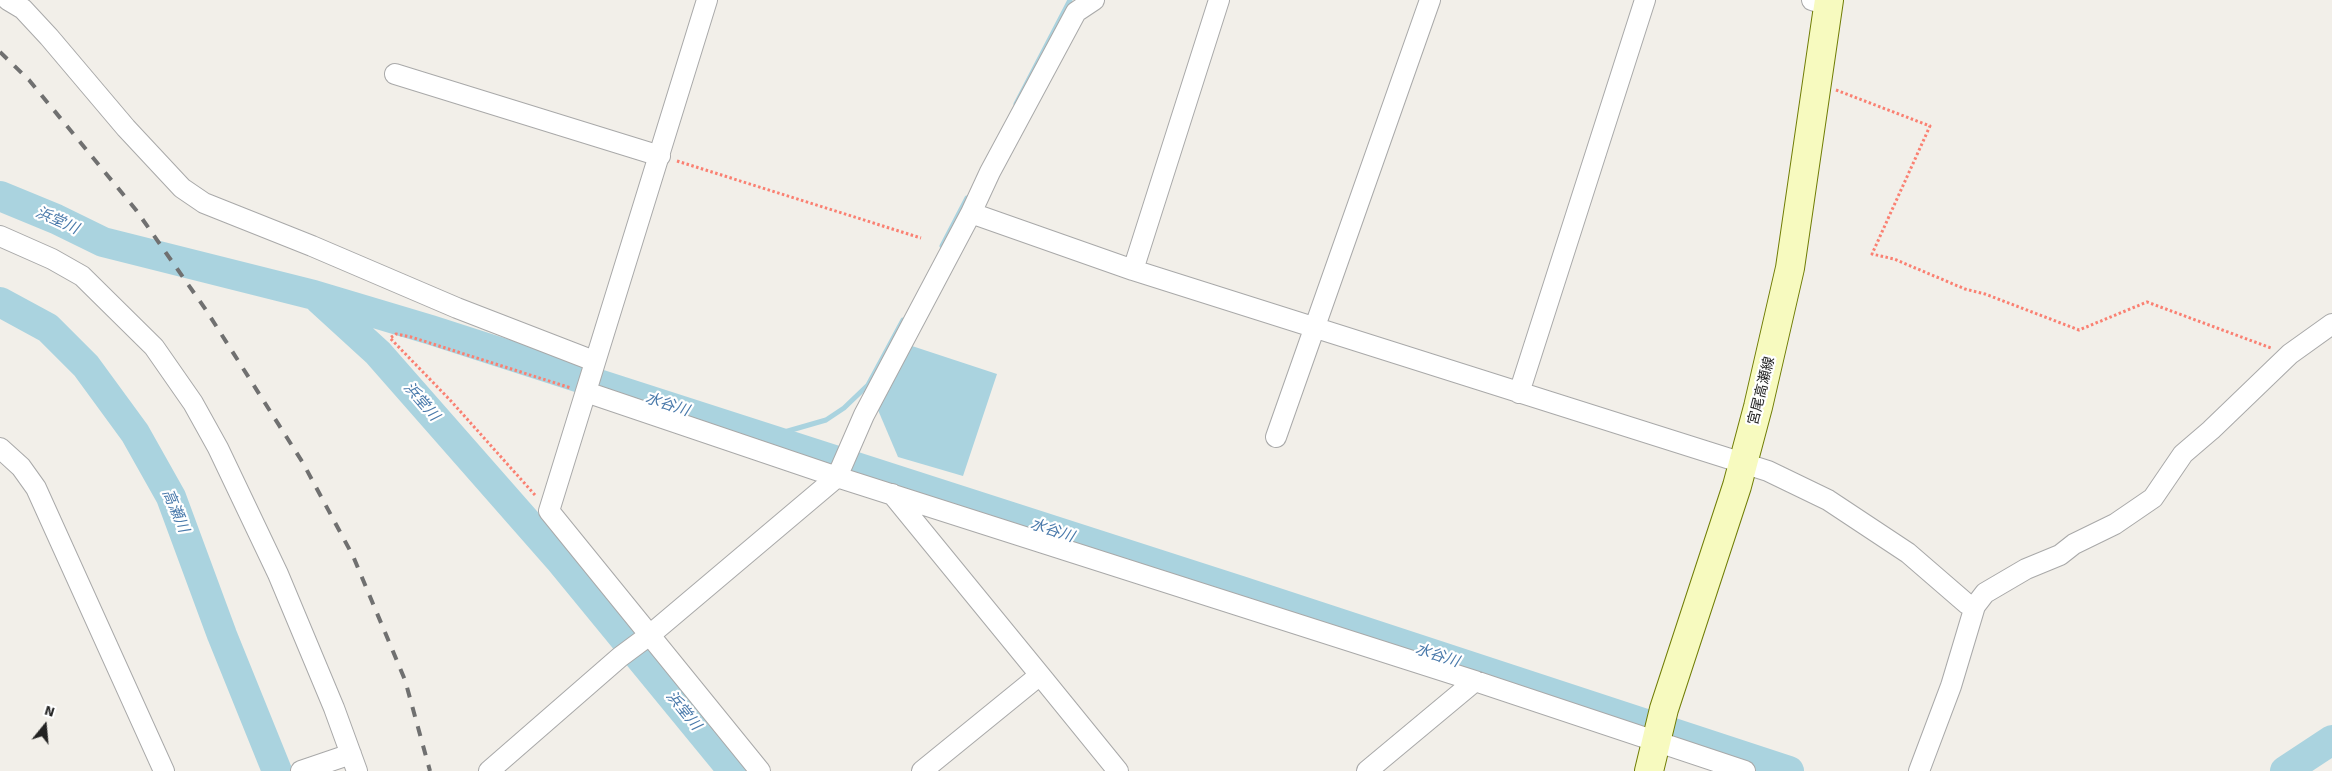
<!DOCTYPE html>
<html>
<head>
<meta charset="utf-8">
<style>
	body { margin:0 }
	#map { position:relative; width:2332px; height:771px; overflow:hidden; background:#f2efe9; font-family:Signika,sans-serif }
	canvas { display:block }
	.north { position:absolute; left:20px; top:701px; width:50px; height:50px; -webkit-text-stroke:4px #fff; paint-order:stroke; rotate:17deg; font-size:14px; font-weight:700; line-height:20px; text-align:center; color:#222 }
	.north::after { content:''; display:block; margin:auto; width:18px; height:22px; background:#222; clip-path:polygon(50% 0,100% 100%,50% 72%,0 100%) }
</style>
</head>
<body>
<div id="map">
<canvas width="2332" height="771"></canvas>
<div class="north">N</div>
</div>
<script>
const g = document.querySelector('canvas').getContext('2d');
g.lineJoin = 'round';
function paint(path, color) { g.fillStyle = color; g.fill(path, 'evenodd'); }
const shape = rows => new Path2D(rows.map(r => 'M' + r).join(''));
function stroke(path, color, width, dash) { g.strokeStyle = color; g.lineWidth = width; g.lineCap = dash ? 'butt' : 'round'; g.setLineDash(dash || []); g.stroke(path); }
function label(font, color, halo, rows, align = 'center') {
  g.font = font + ' Signika,"Noto Sans JP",sans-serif'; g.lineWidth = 4.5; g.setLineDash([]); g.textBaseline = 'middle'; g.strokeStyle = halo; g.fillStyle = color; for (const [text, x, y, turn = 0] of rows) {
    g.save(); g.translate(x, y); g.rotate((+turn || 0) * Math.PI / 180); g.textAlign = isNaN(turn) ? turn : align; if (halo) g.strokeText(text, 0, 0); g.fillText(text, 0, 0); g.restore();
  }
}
paint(shape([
	[912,346,997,374,963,476,898,457,878,410]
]), '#aad3df');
stroke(shape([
	[1016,104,1070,0],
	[942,246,967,198],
	[767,437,826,420,844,408,868,385,903,320]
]), '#aad3df', 5);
stroke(shape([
	[0,196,56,219,103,242,314,295,431,330,1241,591,1789,771],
	[320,300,378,353,559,559,733,771],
	[0,302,48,328,86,366,135,433,171,497,222,635,277,771],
	[2285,771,2332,740]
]), '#aad3df', 30);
const minor = shape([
	[8,0,23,9,49,37,126,128,182,188,204,203,312,246,457,308,594,361],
	[707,0,549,511,760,771],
	[1812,0,1815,1],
	[395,74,660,156],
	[971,213,1133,270,1768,471,1828,500,1908,553,1967,604,1975,606],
	[0,236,52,259,82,276,154,347,193,403,218,448,278,574,334,708,357,771],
	[1133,270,1219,0],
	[586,392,837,477,1475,681,1745,771],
	[1519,393,1645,0],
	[1276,437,1430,0],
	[0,448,21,467,36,488,164,771],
	[892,494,1040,675],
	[301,771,351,754],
	[489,771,620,657,651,634,837,477,864,415,971,213,990,172,1076,12,1094,0],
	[922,771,1040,675,1118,771],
	[1367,771,1475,681],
	[1919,771,1951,686,1975,606,1985,593,2026,569,2060,555,2074,544,2115,524,2153,498,2183,454,2211,430,2290,354,2332,324]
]);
const secondary = shape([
	[1649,771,1664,709,1737,486,1758,407,1790,268,1829,0]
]);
stroke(minor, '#a9a9a9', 22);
stroke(secondary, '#707d05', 30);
stroke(shape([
	[1836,90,1930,126,1872,254,1894,259,1965,289,1985,294,2079,330,2147,302,2271,348],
	[677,161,921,238],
	[535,495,451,401,390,338,396,334,411,337,571,388]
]), '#fa8072', 3, [2.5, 2.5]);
stroke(minor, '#fff', 20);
stroke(secondary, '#f7fabf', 28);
stroke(shape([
	[0,52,29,80,136,210,206,310,303,463,353,556,405,680,430,771]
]), '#707070', 4, [10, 10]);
label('14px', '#222', '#fff', [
	["宮尾高瀬線",1762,391,-76]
]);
label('italic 15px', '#4a7aab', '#fff', [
	["浜堂川",57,221,24],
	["浜堂川",421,402,49],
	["水谷川",667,405,18],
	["高瀬川",175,511,67],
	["水谷川",1052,531,18],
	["水谷川",1437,656,18],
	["浜堂川",683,711,51]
]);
</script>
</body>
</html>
